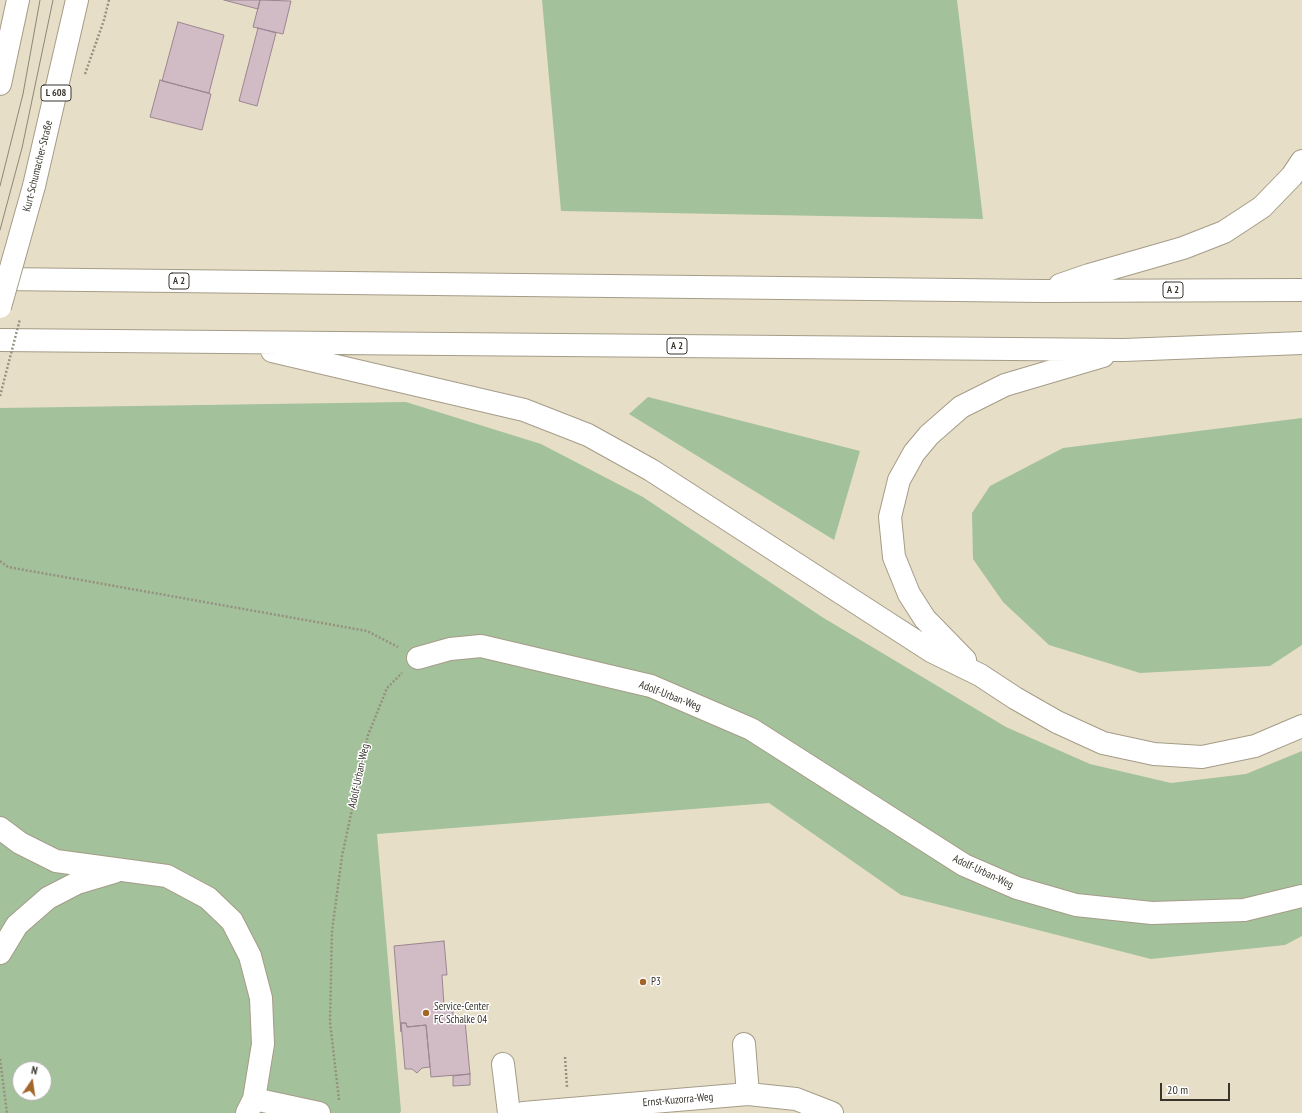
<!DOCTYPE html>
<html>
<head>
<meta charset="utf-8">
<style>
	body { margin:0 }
	#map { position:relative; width:1302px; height:1113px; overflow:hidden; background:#e7dec8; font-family:"PT Sans Narrow",sans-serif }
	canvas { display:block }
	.north { position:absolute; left:12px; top:1061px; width:40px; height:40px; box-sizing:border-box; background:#fff; border:1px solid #afaeab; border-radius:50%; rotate:13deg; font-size:11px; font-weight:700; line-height:16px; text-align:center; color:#38342c }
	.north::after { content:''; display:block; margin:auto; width:14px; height:18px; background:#a3662a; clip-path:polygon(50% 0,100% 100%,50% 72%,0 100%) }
	.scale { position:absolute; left:1160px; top:1083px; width:70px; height:18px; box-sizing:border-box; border:2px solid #38342c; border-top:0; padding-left:5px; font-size:12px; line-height:14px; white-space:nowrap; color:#38342c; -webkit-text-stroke:3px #fff; paint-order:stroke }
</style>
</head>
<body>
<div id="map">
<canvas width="1302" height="1113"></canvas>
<div class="north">N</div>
<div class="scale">20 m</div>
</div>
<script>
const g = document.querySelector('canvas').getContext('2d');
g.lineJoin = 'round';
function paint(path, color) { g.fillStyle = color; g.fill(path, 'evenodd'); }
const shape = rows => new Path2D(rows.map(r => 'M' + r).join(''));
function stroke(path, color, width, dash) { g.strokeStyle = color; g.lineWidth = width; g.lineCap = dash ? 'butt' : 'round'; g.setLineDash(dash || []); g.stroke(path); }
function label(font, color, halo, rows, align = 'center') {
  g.font = font + ' "PT Sans Narrow",sans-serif'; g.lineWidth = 3; g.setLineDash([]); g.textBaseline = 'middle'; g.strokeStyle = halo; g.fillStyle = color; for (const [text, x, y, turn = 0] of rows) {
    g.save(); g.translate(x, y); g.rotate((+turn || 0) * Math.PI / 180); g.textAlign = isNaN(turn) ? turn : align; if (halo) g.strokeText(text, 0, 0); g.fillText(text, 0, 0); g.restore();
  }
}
paint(shape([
	[542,0,957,0,983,219,561,211],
	[648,397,860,451,834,540,629,414],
	[406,402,541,444,643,497,822,617,1006,727,1090,764,1171,783,1246,774,1302,751,1302,936,1285,945,1151,959,901,895,769,803,377,834,401,1111,400,1113,0,1113,0,408],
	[20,1069,44,1069,44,1093,20,1093],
	[1302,418,1302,645,1270,666,1140,673,1049,645,1003,602,973,559,972,513,990,486,1063,448]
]), '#a3c19a');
const building = shape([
	[224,0,260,0,258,9,224,0],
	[260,0,291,1,283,34,253,27,260,0],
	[178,22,224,35,209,93,162,81,178,22],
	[258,28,276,33,257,106,239,101,258,28],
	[160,80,211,94,202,130,150,117,160,80],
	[444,941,447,975,442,975,444,1006,452,1005,454,1022,465,1021,470,1074,431,1077,426,1025,407,1027,406,1023,401,1023,401,1032,394,946,444,941],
	[401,1023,406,1023,407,1027,426,1025,430,1067,422,1068,417,1073,412,1069,405,1069,401,1023],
	[470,1074,470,1085,453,1086,453,1076,470,1074]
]);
paint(building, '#d1bbc5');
stroke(building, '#9b8590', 1);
const minor = shape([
	[418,658,450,649,481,646,651,686,751,729,964,865,1017,888,1076,905,1152,913,1244,910,1302,896],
	[0,828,20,843,56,861,167,876,208,898,232,921,250,956,261,998,263,1044,254,1099,247,1113],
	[0,953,17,925,48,898,77,883,114,872],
	[744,1044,748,1094],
	[503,1064,509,1113],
	[254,1099,319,1113],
	[523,1113,748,1094,796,1099,832,1113]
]);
const major = shape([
	[0,84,18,0],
	[34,186,77,0]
]);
const highway = shape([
	[0,279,1043,291,1302,290],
	[1060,285,1089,275,1183,248,1224,232,1262,207,1292,176,1302,161],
	[0,340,1124,350,1302,343],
	[272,351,524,410,588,435,651,470,931,651,980,675,1015,698,1057,722,1103,743,1154,754,1202,757,1255,746,1302,726],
	[965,660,925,619,909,594,894,557,890,517,899,480,914,453,929,435,961,407,1005,385,1103,356]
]);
stroke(minor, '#a59c88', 24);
stroke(major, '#a59c88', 24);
stroke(highway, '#a59c88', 24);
stroke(shape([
	[85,74,104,20,109,0],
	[0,561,8,567,367,631,398,647],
	[565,1057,567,1087],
	[0,1059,7,1113],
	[339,1100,330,1022,332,931,342,856,368,735,387,688,402,673]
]), '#969080', 2.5, [2, 2]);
stroke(minor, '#fff', 22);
stroke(major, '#fff', 22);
stroke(highway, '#fff', 22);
stroke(shape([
	[0,186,23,94,40,0],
	[0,230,22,148,53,0]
]), '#8d8678', 1);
const majorBridge = shape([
	[0,307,34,186]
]);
stroke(majorBridge, '#a59c88', 24, []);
stroke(shape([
	[0,396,20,319]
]), '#969080', 2.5, [2, 2]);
stroke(majorBridge, '#fff', 22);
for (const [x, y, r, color] of [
	[643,982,4,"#a3662a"],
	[426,1013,4,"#a3662a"]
]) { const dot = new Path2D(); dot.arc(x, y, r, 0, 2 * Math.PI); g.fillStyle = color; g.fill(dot); stroke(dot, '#fff', 1.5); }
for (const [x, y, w] of [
	[56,93,30],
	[179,281,20],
	[1173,290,20],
	[677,346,20]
]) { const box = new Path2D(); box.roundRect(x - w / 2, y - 8, w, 16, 3); g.fillStyle = '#fff'; g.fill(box); stroke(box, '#38342c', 1); }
label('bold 10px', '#38342c', null, [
	["L 608",56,93],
	["A 2",179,281],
	["A 2",1173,290],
	["A 2",677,346]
]);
label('11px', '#38342c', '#fff', [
	["Kurt-Schumacher-Straße",38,166,-76],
	["Adolf-Urban-Weg",670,696,21],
	["Adolf-Urban-Weg",359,776,-78],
	["Adolf-Urban-Weg",983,872,25],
	["Ernst-Kuzorra-Weg",678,1100,-5]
]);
label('11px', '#38342c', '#fff', [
	["P3",651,982],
	["Service-Center",434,1007],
	["FC Schalke 04",434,1020]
], 'left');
</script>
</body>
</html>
